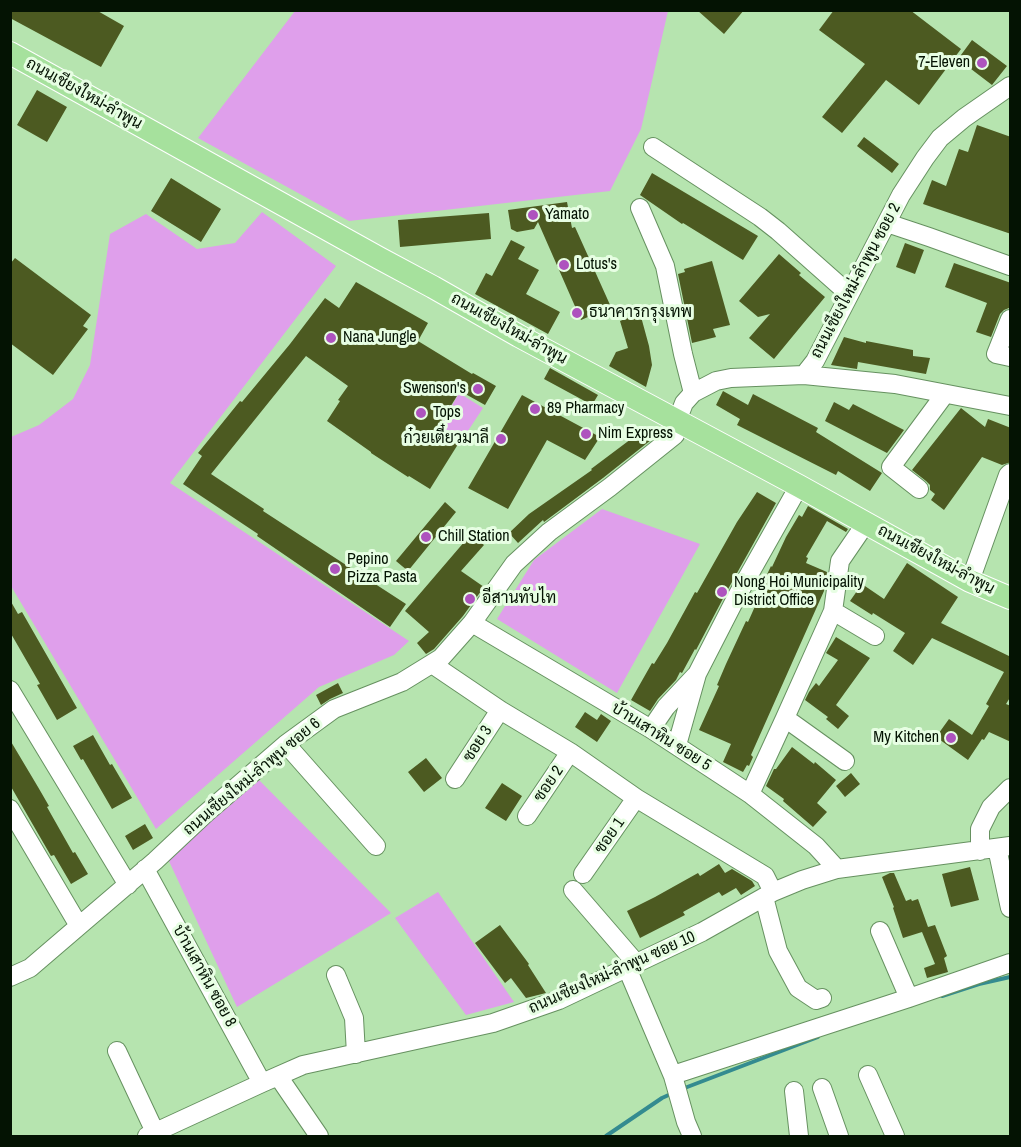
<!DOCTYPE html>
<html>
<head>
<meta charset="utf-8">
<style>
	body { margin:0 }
	#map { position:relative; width:1021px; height:1147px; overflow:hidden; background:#b6e4af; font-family:"Archivo Narrow",sans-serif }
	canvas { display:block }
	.frame { position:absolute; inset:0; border:12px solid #041303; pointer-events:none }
</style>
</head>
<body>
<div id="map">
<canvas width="1021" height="1147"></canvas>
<div class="frame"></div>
</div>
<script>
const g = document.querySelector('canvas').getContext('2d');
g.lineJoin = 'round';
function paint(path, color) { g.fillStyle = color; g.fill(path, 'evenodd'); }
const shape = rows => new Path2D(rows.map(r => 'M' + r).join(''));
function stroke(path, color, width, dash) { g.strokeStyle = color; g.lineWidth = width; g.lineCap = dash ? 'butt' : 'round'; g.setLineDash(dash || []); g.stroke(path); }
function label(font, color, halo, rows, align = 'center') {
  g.font = font + ' "Archivo Narrow",Sarabun,sans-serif'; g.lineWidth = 6; g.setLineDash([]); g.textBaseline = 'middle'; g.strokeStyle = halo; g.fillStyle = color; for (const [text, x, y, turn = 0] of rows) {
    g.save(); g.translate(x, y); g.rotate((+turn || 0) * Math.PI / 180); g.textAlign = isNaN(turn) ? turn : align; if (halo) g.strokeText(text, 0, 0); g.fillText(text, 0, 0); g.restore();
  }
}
paint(shape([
	[295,11,295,10,668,11,641,129,610,191,349,221,198,138],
	[262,212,336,266,170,483,409,641,394,655,319,687,156,829,11,586,11,437,39,425,73,399,90,365,110,234,146,214,197,249,235,243],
	[459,393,483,408,462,440,440,427],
	[602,509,700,544,617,693,497,619,534,560],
	[257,778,391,913,237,1007,168,859],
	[438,892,514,1002,466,1015,395,918]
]), '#df9feb');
stroke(shape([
	[942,996,979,984,1010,977],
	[682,1089,818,1037],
	[606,1136,662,1098,673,1093]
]), '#348b90', 4);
paint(shape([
	[10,10,96,10,124,26,101,67,10,18],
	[697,10,744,10,724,34],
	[834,10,910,10,961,49,919,105,886,80,842,133,822,117,865,64,819,30],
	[972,40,1007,66,992,85,958,59],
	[37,90,67,107,47,142,17,125],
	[977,125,1011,137,1011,234,923,204,932,180,946,186,959,149,968,152],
	[864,137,899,164,892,173,857,146],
	[652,173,758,236,743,260,683,223,682,224,640,195],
	[171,178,221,209,201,242,151,211],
	[567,202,572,228,575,227,611,307,581,320,538,222,534,229,517,232,511,229,508,210],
	[489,213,491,239,400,247,398,220],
	[511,240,525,247,518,259,539,270,526,294,560,312,548,334,475,294,486,273,492,276],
	[905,243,924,250,915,274,896,267],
	[779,254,801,273,799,275,825,297,774,359,749,338,770,314,758,317,739,301],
	[15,258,91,315,83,326,88,329,53,375,10,343,10,264],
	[712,261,730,325,713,329,716,337,692,343,678,274,685,272,684,269],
	[954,263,1011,283,1011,303,1009,308,1004,310,1000,314,991,337,976,332,987,303,945,287],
	[356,282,428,323,418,341,472,374,473,373,496,386,485,405,460,391,438,427,460,441,430,489,409,476,408,477,371,453,371,452,327,421,340,401,338,400,348,386,306,356,211,474,264,509,263,511,406,604,390,627,257,536,258,534,183,484,202,456,198,453,240,401,242,402,290,344,325,298,339,308],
	[640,313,649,346,652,365,646,387,609,366,616,352,628,348,620,321],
	[844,337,866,343,866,341,913,350,913,356,930,358,926,374,858,362,857,369,831,365],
	[550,368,598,395,592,405,544,379],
	[723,391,748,405,753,394,818,428,816,432,882,473,870,491,838,471,836,475,737,425,740,419,716,405],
	[522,395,600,437,585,460,547,440,508,509,468,488],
	[834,402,849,410,853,404,904,430,887,453,825,421],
	[961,408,985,427,988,419,1011,428,1011,462,1002,465,982,457,944,510,931,500,935,494,930,490,930,485,926,481,912,470],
	[643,430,651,440,603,478,544,522,543,520,518,543,509,533,529,514,592,470,591,469],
	[757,492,776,503,727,591,696,650,695,649,682,673,680,672,676,680,658,699,650,711,631,700,652,663,654,664,667,643,695,592,697,593,737,522],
	[445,502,456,512,408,571,396,561],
	[808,506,848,529,846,532,827,521,806,557,808,558,806,563,827,572,824,591,751,755,753,757,749,766,747,765,743,772,723,762,731,744,699,730,719,686,717,685,726,664,746,621,748,622,765,584,763,583,771,566,772,567,786,537,799,515,802,517],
	[471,534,484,545,461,571,484,587,463,616,434,649,426,654,417,643,429,632,405,611],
	[907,563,958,597,941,623,1011,657,1011,696,1006,704,1011,706,1011,742,989,732,984,740,982,739,968,760,936,737,949,719,972,735,989,706,986,704,1004,672,932,638,913,665,893,651,905,633,873,613,872,615,850,601,862,584,884,599],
	[10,600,18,614,22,612,77,708,57,720,37,685,40,684,10,632],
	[836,637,870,658,836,705,849,716,838,729,826,719,828,717,805,700,809,692,816,683,819,686,838,660,826,653],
	[338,683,343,693,330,699,321,705,316,695],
	[585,712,597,720,601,714,611,721,597,742,575,727],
	[93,735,110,765,112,764,132,798,112,809,83,759,81,760,73,746],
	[10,740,38,787,49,806,47,807,73,853,75,852,88,874,71,884,54,855,51,856,10,785],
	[792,747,814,764,815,762,836,780,817,803,827,812,813,827,783,801,784,799,766,786,774,769,776,769],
	[426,758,442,778,424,792,408,772],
	[851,773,860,784,845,797,836,786],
	[502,783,522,796,506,821,485,808],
	[145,824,153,838,133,850,125,836],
	[719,864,725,873,732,869,752,881,755,886,741,895,736,888,722,896,719,892,683,912,685,915,640,938,627,911,655,897,698,873,700,876],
	[970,867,979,900,951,907,942,874],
	[890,873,894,873,906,901,911,899,912,901,918,899,928,927,935,925,947,956,944,958,948,972,927,978,924,968,935,964,922,932,903,938,893,908,894,907,882,877],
	[500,925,529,964,528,965,546,993,526,998,511,978,505,983,475,943]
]), '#4c5a21');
const minor = shape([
	[653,147,760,217,778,231,849,294],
	[640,208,665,266,683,354,693,393],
	[887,223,929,237,1010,266],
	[1010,319,996,354,1010,357],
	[804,375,895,384,1010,406],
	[919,489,891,467,945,394],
	[970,581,1008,475,1010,473],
	[833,611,875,636],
	[472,623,651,729,750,794,816,846,837,869],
	[432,664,500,710,570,752,636,798,765,876,773,892],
	[10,690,128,885],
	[785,718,845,761],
	[651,729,666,707,696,675],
	[286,744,376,846],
	[677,745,697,674,737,596,799,486],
	[455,779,500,710],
	[750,794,785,718,833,611,840,561,866,523],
	[10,809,79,926],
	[527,816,570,752],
	[997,848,1010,908],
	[980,851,980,829,991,807,1010,788],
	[145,869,262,1083],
	[583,874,636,798],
	[573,890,636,963],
	[764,897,778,951,798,988,816,1000,822,998],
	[880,931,909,998],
	[627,968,673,1076,686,1122,692,1136],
	[336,975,354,1018,356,1054],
	[10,977,30,968,79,926,155,861,205,814,286,744,334,709,402,682,441,658,472,623,514,564,549,532,610,487,675,435,677,421,684,403,693,393,716,381,731,378,804,375,815,361,901,195,925,158,940,138,964,118,1010,86],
	[117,1051,155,1132],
	[673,1075,909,998,1010,963],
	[868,1075,895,1136],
	[278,1076,319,1136],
	[822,1088,839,1136],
	[794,1091,799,1136],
	[147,1136,262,1083,303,1065,493,1023,559,1000,702,932,773,892,802,880,837,869,1010,846]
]);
const major = shape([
	[10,53,379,258,433,287,519,336,799,486,970,581,1010,598]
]);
stroke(minor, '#669160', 20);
stroke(major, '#fff', 24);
stroke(minor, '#fff', 18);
stroke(major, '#a6e19d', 22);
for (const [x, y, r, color] of [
	[982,63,6,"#ae53be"],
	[533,215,6,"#ae53be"],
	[564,265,6,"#ae53be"],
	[577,313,6,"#ae53be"],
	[331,338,6,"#ae53be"],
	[478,389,6,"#ae53be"],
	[535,409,6,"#ae53be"],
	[421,413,6,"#ae53be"],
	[586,434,6,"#ae53be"],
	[501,439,6,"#ae53be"],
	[426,537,6,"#ae53be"],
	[335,569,6,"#ae53be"],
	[722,592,6,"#ae53be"],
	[470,599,6,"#ae53be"],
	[951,738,6,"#ae53be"]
]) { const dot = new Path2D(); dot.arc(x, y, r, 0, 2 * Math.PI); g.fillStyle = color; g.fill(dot); stroke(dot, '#e7fee3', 2); }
label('16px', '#041303', '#e7fee3', [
	["7-Eleven",970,63,"right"],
	["Yamato",545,215],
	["Lotus's",576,265],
	["ธนาคารกรุงเทพ",589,313],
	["Nana Jungle",343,338],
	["Swenson's",466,389,"right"],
	["89 Pharmacy",547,409],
	["Tops",433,413],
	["Nim Express",598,434],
	["ก๋วยเตี๋ยวมาลี",489,439,"right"],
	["Chill Station",438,537],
	["Pepino",347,560],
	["Pizza Pasta",347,578],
	["Nong Hoi Municipality",734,583],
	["District Office",734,601],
	["อีสานทับไท",482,599],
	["My Kitchen",939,738,"right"]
], 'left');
label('16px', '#041303', '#e7fee3', [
	["ถนนเชียงใหม่-ลำพูน",84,94,29],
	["ถนนเชียงใหม่-ลำพูน ซอย 2",856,281,-62],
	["ถนนเชียงใหม่-ลำพูน",509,329,29],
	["ถนนเชียงใหม่-ลำพูน",936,560,28],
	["บ้านเสาหิน ซอย 5",661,737,32],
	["ซอย 3",478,744,-57],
	["ถนนเชียงใหม่-ลำพูน ซอย 6",252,777,-40],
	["ซอย 2",549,784,-56],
	["ซอย 1",610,836,-55],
	["ถนนเชียงใหม่-ลำพูน ซอย 10",612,973,-24],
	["บ้านเสาหิน ซอย 8",204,976,61]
]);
</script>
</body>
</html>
